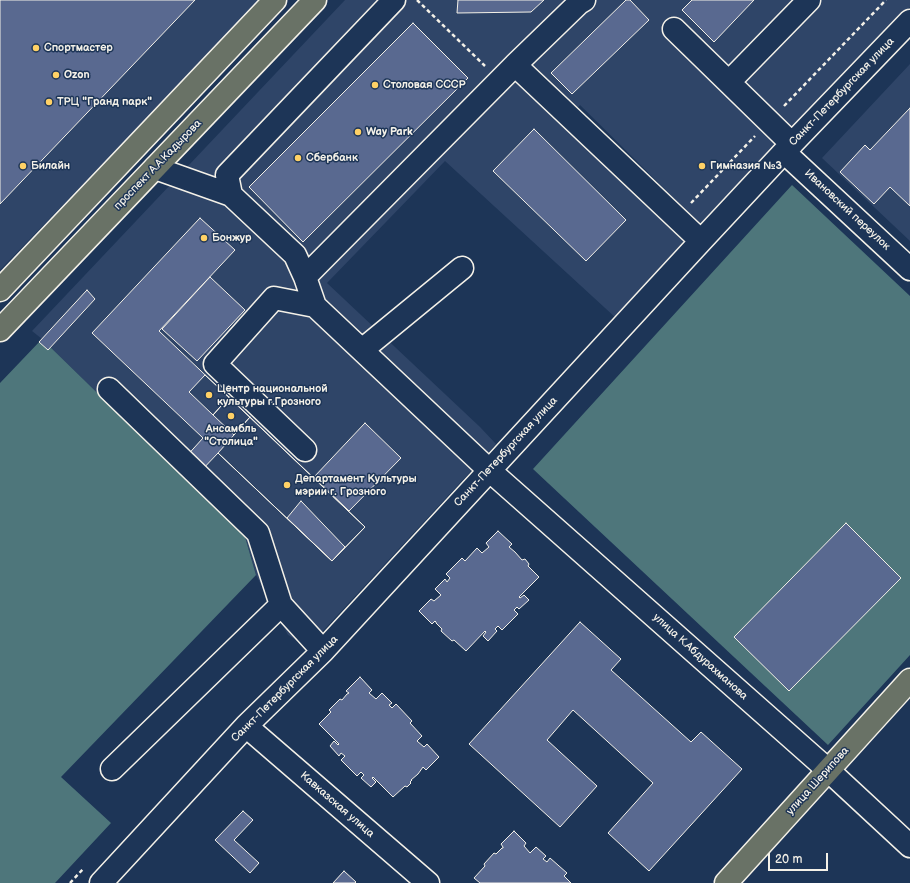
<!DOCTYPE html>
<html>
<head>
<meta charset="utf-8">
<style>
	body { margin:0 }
	#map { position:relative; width:910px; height:883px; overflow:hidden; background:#1d3557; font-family:"Balsamiq Sans",sans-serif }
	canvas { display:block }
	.scale { position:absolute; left:768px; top:853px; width:60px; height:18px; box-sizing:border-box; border:2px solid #f4f1e8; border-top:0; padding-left:5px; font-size:12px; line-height:14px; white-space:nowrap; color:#f4f1e8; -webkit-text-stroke:3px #1d3557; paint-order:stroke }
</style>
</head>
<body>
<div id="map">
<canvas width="910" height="883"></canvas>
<div class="scale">20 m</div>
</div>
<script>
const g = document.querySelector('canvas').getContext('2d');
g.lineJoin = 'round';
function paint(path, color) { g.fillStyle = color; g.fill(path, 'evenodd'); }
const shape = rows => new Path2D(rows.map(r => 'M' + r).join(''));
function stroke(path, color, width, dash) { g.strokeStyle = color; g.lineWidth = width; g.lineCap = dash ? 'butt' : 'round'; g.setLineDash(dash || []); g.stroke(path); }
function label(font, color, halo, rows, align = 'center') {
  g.font = font + ' "Balsamiq Sans",sans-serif'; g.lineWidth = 3; g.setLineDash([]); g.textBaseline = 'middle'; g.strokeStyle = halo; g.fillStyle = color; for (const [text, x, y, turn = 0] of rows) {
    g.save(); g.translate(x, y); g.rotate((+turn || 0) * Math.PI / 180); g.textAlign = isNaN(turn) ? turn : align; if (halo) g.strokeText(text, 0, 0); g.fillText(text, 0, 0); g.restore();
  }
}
paint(shape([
	[0,0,261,0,0,270],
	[345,0,910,0,910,7,704,228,580,105,562,125,685,243,617,319,445,161,327,283,480,427,496,444,308,647,288,635,256,575,245,537,42,339,32,331],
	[910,64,910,241,822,158]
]), '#2f4568');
paint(shape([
	[792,185,910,296,910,655,828,745,533,469],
	[42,339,245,537,256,575,61,777,111,823,55,883,0,883,0,383]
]), '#4e767b');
const building = shape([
	[0,0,195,0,0,204,0,0],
	[458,0,544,0,531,12,457,13,458,0],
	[626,0,630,0,649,20,572,94,551,73,626,0],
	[692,0,754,0,714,42,682,10,692,0],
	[413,23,468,78,303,242,249,187,413,23],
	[910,108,910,206,890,187,874,204,840,172,865,145,870,150,910,108],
	[534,129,626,220,586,261,493,171,534,129],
	[200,218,235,250,159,331,365,527,332,561,218,453,199,473,184,459,203,438,92,333,200,218],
	[210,277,245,310,197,361,162,329,210,277],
	[87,290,95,299,48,350,39,342,87,290],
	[205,375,229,397,213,415,189,392,205,375],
	[229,397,250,417,234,435,213,415,229,397],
	[250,417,365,527,332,561,218,453,250,417],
	[365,423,401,458,349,511,314,477,365,423],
	[301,501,345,547,332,561,287,518,301,501],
	[846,523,901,578,789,691,734,637,846,523],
	[498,531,512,544,509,547,515,552,522,560,525,559,529,564,528,566,539,577,519,597,520,598,524,595,529,600,519,609,517,607,514,610,518,614,502,630,498,626,495,629,497,631,488,641,483,636,486,632,485,631,466,651,454,640,452,641,441,631,442,629,436,623,436,622,435,621,432,624,419,611,431,599,434,601,441,595,435,589,445,579,447,582,450,578,446,574,462,558,465,561,477,548,482,553,489,547,486,543,498,531],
	[580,622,621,659,611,670,691,742,701,732,742,769,649,871,608,833,653,783,573,710,547,740,597,786,560,827,469,744,580,622],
	[360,677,372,690,369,693,376,699,382,693,392,703,389,705,392,708,396,704,412,721,410,723,422,736,417,741,424,747,427,744,439,757,426,770,423,767,418,774,411,780,412,780,410,782,411,783,407,787,405,786,393,797,373,777,372,778,376,782,371,787,361,778,364,775,361,772,357,776,341,760,345,756,341,753,339,756,330,746,334,741,338,745,339,744,319,724,331,712,329,710,340,699,342,700,347,694,349,693,346,691,360,677],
	[243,811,253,820,234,840,259,863,250,873,215,840,243,811],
	[514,831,526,843,524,846,530,853,536,847,546,856,543,859,547,862,550,858,567,873,564,876,571,883,480,883,474,878,485,866,484,864,494,853,496,854,502,848,503,848,503,847,501,844,514,831],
	[344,871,356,882,355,883,333,883,344,871]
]);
paint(building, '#596990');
stroke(building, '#f4f1e8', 1);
const minor = shape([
	[674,29,792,144],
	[515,65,579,3,584,0],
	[729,82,809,0],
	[784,152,910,269],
	[155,168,231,195,295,255,305,277],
	[231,195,227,175,394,0],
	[701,241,515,65,305,277,315,306,489,470,828,770,910,846],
	[362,350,462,268],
	[109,389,258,533,281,605,323,651],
	[305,450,215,364,274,298,315,306],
	[246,726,428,883],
	[112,769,281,605],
	[101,883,246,726,323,651,701,241,784,152,910,21]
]);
const major = shape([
	[0,290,275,0],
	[0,330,315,0],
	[726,883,910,680]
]);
stroke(minor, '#f4f1e8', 25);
stroke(major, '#f4f1e8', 25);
stroke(shape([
	[417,0,485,66],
	[784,106,886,0],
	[691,203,755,136],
	[70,883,84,868]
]), '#f4f1e8', 2.5, [4, 3]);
stroke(minor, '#1d3557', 22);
stroke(major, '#697266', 22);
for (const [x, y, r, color] of [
	[36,48,4,"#ffd166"],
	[56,75,4,"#ffd166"],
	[375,85,4,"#ffd166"],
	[49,102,4,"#ffd166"],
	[358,132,4,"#ffd166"],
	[298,158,4,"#ffd166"],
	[23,166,4,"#ffd166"],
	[702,166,4,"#ffd166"],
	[204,238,4,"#ffd166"],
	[209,395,4,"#ffd166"],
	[231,416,4,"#ffd166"],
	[287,485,4,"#ffd166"]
]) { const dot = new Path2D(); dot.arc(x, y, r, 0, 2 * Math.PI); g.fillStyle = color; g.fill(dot); stroke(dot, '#1d3557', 1.5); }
label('bold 11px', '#f4f1e8', '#1d3557', [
	["Спортмастер",44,48],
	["Ozon",64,75],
	["Столовая СССР",383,85],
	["ТРЦ \"Гранд парк\"",57,102],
	["Way Park",366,132],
	["Сбербанк",306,158],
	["Билайн",31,166],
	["Гимназия №3",710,166],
	["Бонжур",212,238],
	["Центр национальной",217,389],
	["культуры г.Грозного",217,402],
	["Ансамбль",231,429,"center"],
	["\"Столица\"",231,442,"center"],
	["Департамент Культуры",295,479],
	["мэрии г. Грозного",295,492]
], 'left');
label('11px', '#f4f1e8', '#1d3557', [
	["Санкт-Петербургская улица",842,92,-46],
	["проспект А.А.Кадырова",158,165,-46],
	["Ивановский переулок",847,210,43],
	["Санкт-Петербургская улица",506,452,-47],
	["улица К.Абдурахманова",700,657,42],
	["Санкт-Петербургская улица",285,689,-45],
	["улица Шерипова",818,781,-48],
	["Кавказская улица",337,805,41]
]);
</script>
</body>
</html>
